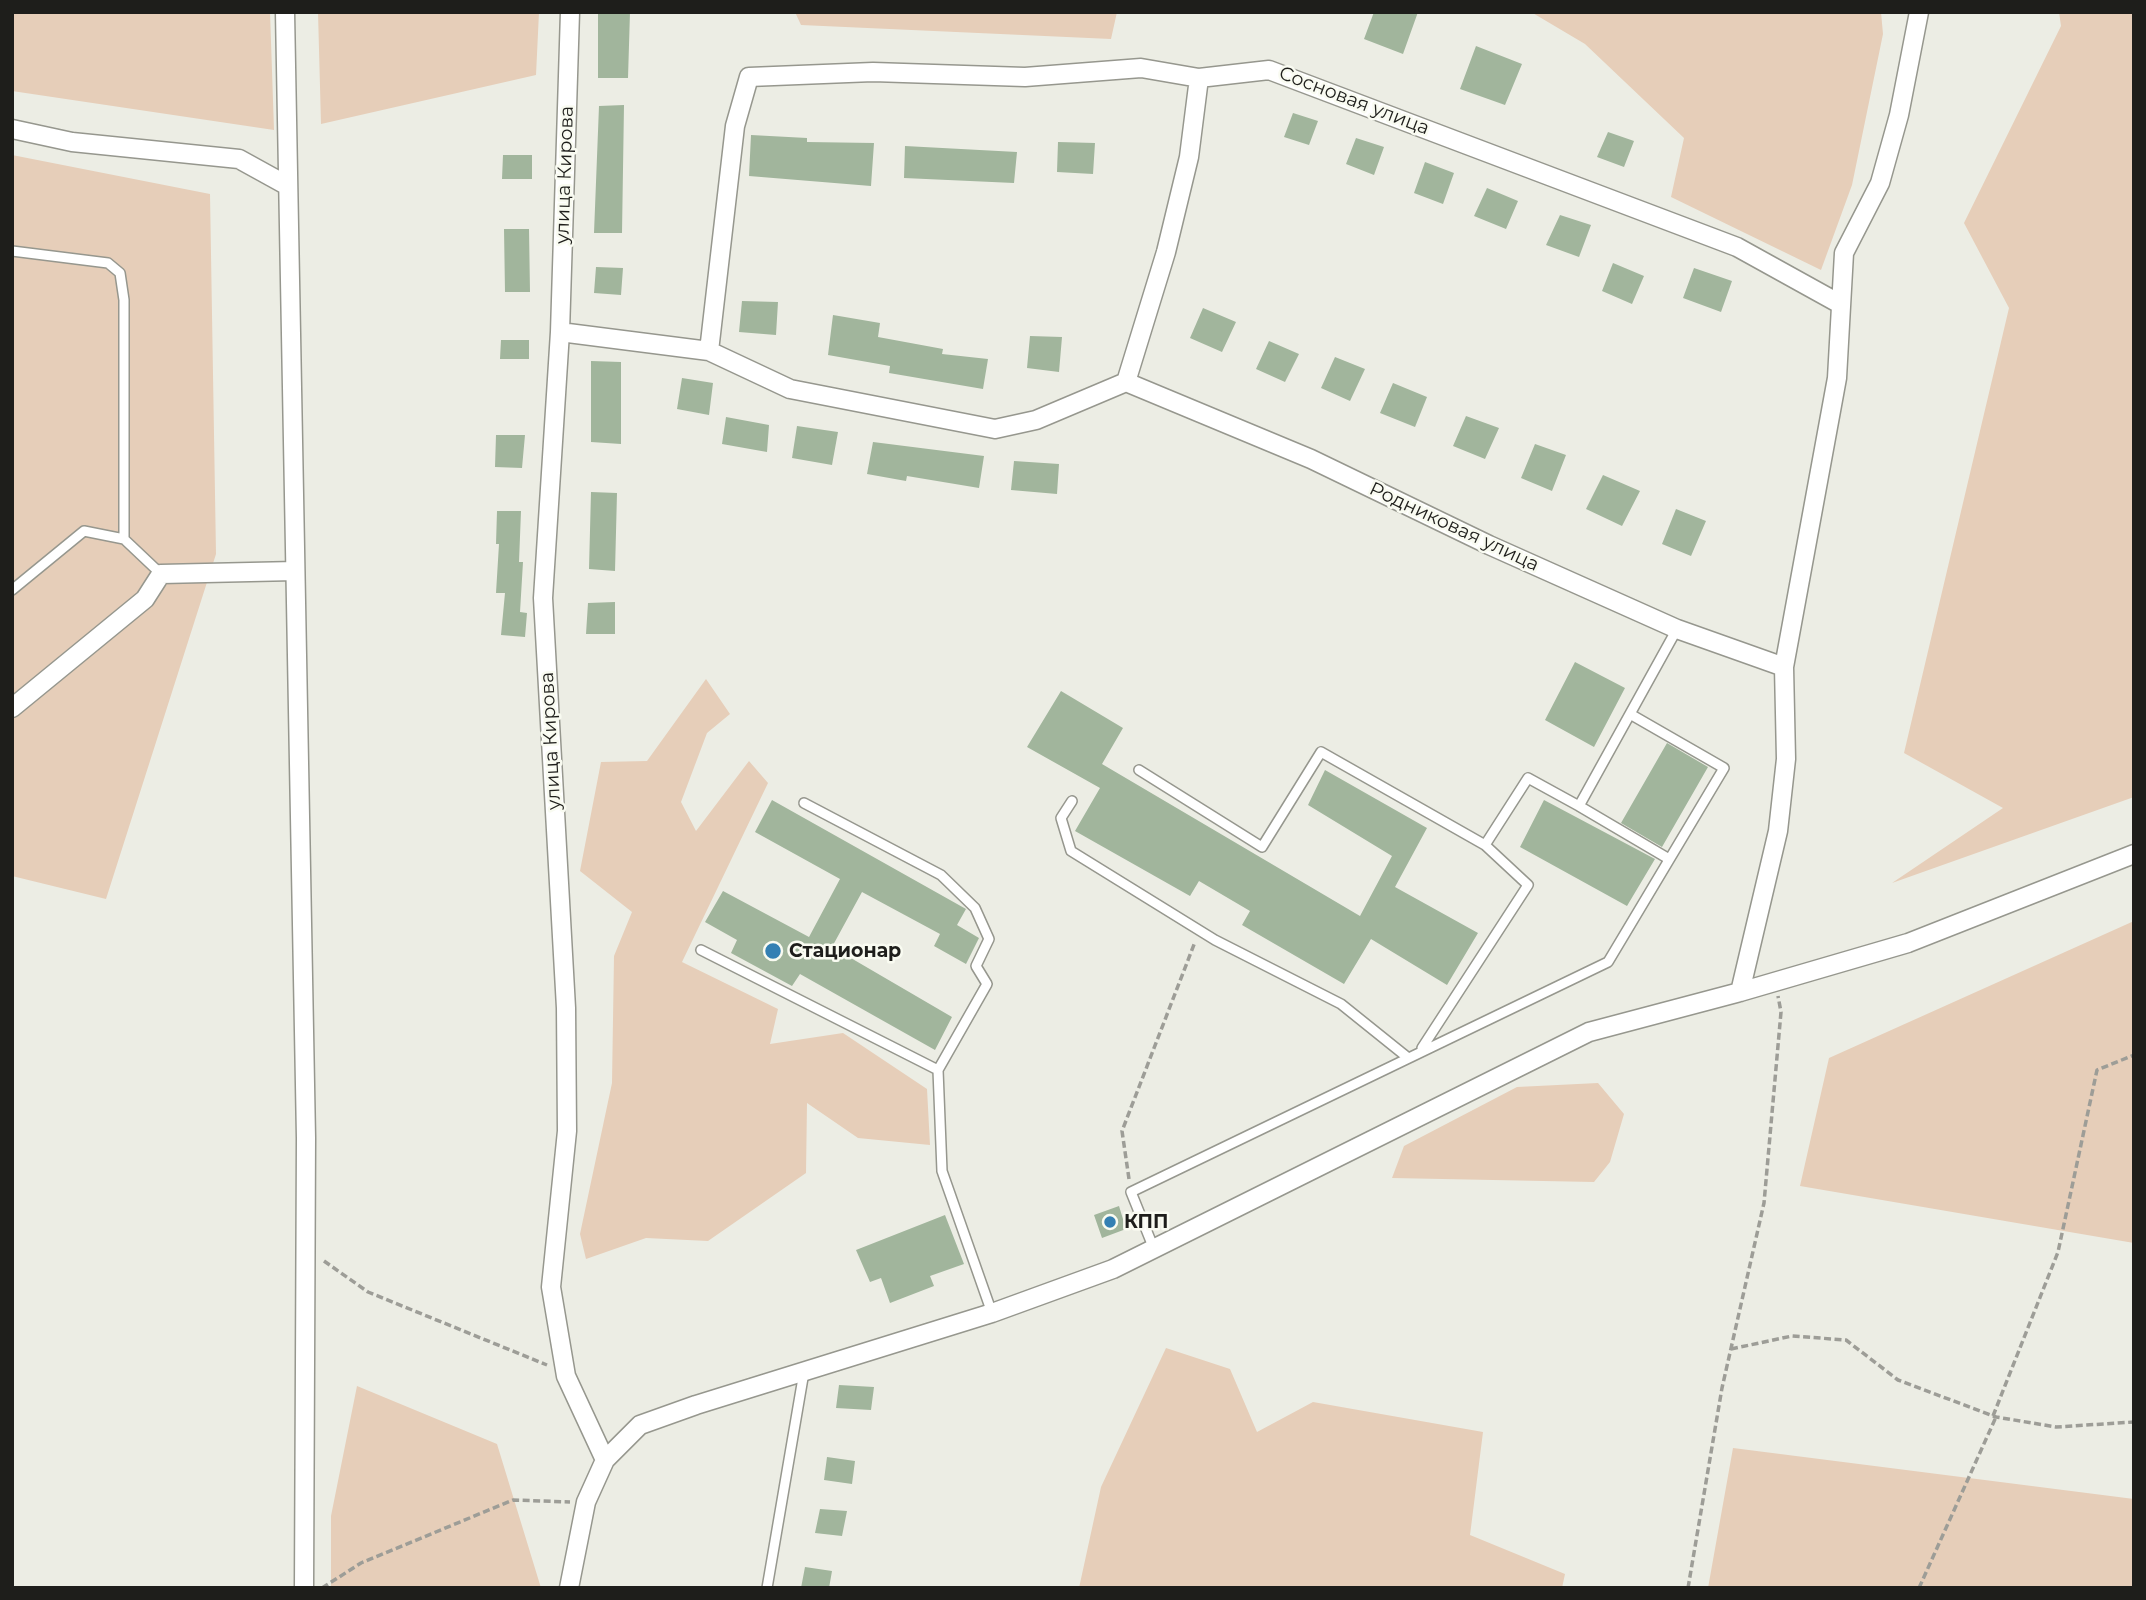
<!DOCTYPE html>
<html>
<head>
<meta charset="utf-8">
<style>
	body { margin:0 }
	#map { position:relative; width:2146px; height:1600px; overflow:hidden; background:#ecede4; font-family:Montserrat,sans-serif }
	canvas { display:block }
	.frame { position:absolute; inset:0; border:14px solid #1e1e1b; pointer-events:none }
</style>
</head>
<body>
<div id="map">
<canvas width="2146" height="1600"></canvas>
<div class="frame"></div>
</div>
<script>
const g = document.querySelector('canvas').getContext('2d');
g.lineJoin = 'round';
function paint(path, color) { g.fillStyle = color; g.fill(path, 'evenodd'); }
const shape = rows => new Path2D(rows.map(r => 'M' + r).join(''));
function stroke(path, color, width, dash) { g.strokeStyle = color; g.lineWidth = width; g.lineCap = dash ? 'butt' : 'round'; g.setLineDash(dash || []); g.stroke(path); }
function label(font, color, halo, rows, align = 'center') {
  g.font = font + ' Montserrat,sans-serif'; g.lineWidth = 5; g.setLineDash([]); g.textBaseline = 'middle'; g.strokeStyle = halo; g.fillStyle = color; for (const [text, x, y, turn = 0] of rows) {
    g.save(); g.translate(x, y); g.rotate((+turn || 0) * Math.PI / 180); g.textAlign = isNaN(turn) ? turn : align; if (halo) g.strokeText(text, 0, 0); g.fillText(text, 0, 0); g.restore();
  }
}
paint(shape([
	[12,12,270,12,274,130,12,91],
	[318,12,539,12,536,75,321,124],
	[795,12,1117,12,1111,39,801,25],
	[1531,12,1881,12,1883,34,1852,185,1821,270,1671,197,1684,138,1585,44],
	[2059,12,2134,12,2134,797,1892,883,2003,808,1904,753,2009,308,1964,223,2061,26],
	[12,155,210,194,216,554,106,899,12,876],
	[706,679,730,714,707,733,681,802,696,831,749,761,768,783,682,962,778,1009,770,1044,843,1033,927,1089,930,1145,858,1138,807,1103,806,1173,708,1241,646,1238,586,1259,580,1234,612,1083,614,956,632,912,580,871,601,762,647,761],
	[2134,921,2134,1243,1800,1186,1829,1058],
	[1598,1083,1624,1114,1610,1162,1594,1182,1392,1178,1404,1146,1517,1087],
	[1166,1348,1230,1369,1257,1432,1313,1402,1483,1432,1470,1535,1565,1574,1562,1588,1079,1588,1101,1487],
	[357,1386,497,1444,541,1588,331,1588,331,1516],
	[1733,1448,2134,1499,2134,1588,1708,1588]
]), '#e6ceb9');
paint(shape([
	[598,12,630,12,628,78,598,78],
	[1374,12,1418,12,1403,54,1364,39],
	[1476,46,1522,64,1505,105,1460,89],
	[624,105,622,233,594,233,599,106],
	[1293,113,1318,121,1309,145,1284,137],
	[1608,132,1634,141,1624,167,1597,157],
	[751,135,807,138,807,142,874,143,871,186,749,176],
	[1356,138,1384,147,1374,175,1346,164],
	[1058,142,1095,143,1093,174,1057,172],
	[905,146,1017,152,1014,183,904,178],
	[503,155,532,155,532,179,502,179],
	[1425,162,1454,173,1443,204,1414,193],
	[1487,188,1518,201,1506,229,1474,216],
	[1560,215,1591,225,1579,257,1546,245],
	[504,229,529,229,530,292,505,292],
	[1613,263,1644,276,1632,304,1602,291],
	[596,267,623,268,621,295,594,293],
	[1694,268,1732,281,1721,312,1683,298],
	[742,301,778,302,776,335,739,332],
	[1203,308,1236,322,1222,352,1190,338],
	[833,315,880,323,878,337,943,349,942,354,988,359,983,389,889,373,890,366,828,355],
	[1030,336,1062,337,1059,372,1027,368],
	[501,340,529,340,529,359,500,359],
	[1269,341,1299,354,1285,382,1256,369],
	[1335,357,1365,369,1350,401,1321,388],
	[591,361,621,362,621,444,591,442],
	[682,378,713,383,709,415,677,409],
	[1393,383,1427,397,1415,427,1380,413],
	[1466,416,1499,428,1485,459,1453,446],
	[726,417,769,425,767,452,722,444],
	[797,426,838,432,832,465,792,458],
	[496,435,525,435,522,468,495,467],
	[873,442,984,456,979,488,907,476,906,481,867,474],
	[1535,444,1566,455,1552,491,1521,478],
	[1014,461,1059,464,1057,494,1011,490],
	[1603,475,1640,491,1622,526,1586,509],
	[591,492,617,493,615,571,589,569],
	[1676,509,1706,521,1691,556,1662,544],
	[497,511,521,511,519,562,523,562,520,612,527,613,525,637,501,635,505,593,496,593,499,544,496,544],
	[615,602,615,634,586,634,588,603],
	[1575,662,1625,688,1594,747,1545,720],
	[1061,691,1123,728,1102,764,1360,916,1392,856,1308,805,1325,770,1427,828,1395,887,1478,933,1447,985,1371,939,1344,984,1242,925,1250,911,1199,881,1190,896,1075,831,1100,788,1027,747],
	[1667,743,1708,767,1662,847,1621,823],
	[772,800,966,909,957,925,979,938,966,964,934,946,940,934,862,892,832,947,952,1017,935,1050,800,974,792,986,731,953,737,940,705,922,723,891,809,937,840,879,755,832],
	[1544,800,1655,859,1627,906,1520,847],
	[1119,1206,1126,1229,1102,1238,1094,1215],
	[945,1215,964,1264,930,1276,934,1286,890,1303,881,1278,870,1282,856,1250],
	[839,1385,874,1387,871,1410,836,1408],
	[827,1457,855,1461,852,1484,824,1480],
	[820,1509,847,1511,842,1536,815,1533],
	[805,1567,832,1571,829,1588,801,1588]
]), '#a1b59c');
const lane = shape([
	[12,251,108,263,120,273,124,300,124,539],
	[12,590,84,531,124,539,161,574],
	[1139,770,1262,847,1321,752,1485,845,1528,885,1422,1048],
	[1072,801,1061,818,1071,851,1215,940,1341,1004,1407,1057],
	[804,803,941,875,975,908,989,939,976,966,987,984,938,1070],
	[1579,806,1669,859],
	[1485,845,1528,778,1579,806,1677,629],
	[701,950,938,1070,942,1171,992,1313],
	[1154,1249,1131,1192,1608,962,1724,768,1630,714],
	[767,1588,804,1372]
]);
const street = shape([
	[285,12,306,1138,304,1588],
	[570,12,560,332,543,598,566,1008,567,1131,551,1287,566,1376,605,1460],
	[12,129,72,142,239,159,288,186],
	[560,332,709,351,790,389,995,429,1036,420,1126,382],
	[709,351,735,126,749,77,873,72,1025,77,1141,68,1199,78,1269,70,1737,247,1840,304],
	[1126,382,1311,459,1489,545,1677,629,1784,667],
	[1126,382,1166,252,1189,157,1199,78],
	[12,708,145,599,161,574,295,571],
	[1740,992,1778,831,1786,759,1784,667,1837,378,1844,253,1880,183,1899,115,1919,12],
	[569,1588,586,1502,605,1460,640,1425,696,1405,992,1313,1113,1269,1589,1032,1740,992,1908,943,2134,854]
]);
stroke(lane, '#96978e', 12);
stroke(street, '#96978e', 21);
stroke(shape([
	[1129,1179,1122,1131,1195,942],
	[324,1261,368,1292,547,1365],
	[1731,1349,1792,1336,1846,1340,1898,1380,1996,1417,2056,1427,2134,1422],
	[1993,1416,2058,1252,2097,1070,2134,1055],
	[322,1588,361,1563,513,1500,570,1502],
	[1688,1588,1722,1388,1764,1203,1781,1012,1778,996],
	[1919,1588,1996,1417]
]), '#9d9d97', 3.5, [7, 3.5]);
stroke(lane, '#fff', 9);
stroke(street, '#fff', 18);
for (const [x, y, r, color] of [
	[773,951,9,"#3480b3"],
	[1110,1222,7,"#3480b3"]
]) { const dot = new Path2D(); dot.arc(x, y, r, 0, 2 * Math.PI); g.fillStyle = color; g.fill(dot); stroke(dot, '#f9fbf1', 2.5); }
label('19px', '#1e1e1b', '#f9fbf1', [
	["Сосновая улица",1354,101,21],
	["улица Кирова",565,175,-88],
	["Родниковая улица",1454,527,25],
	["улица Кирова",551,741,-93]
]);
label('bold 19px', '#1e1e1b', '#f9fbf1', [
	["Стационар",789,951],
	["КПП",1124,1222]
], 'left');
</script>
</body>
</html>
